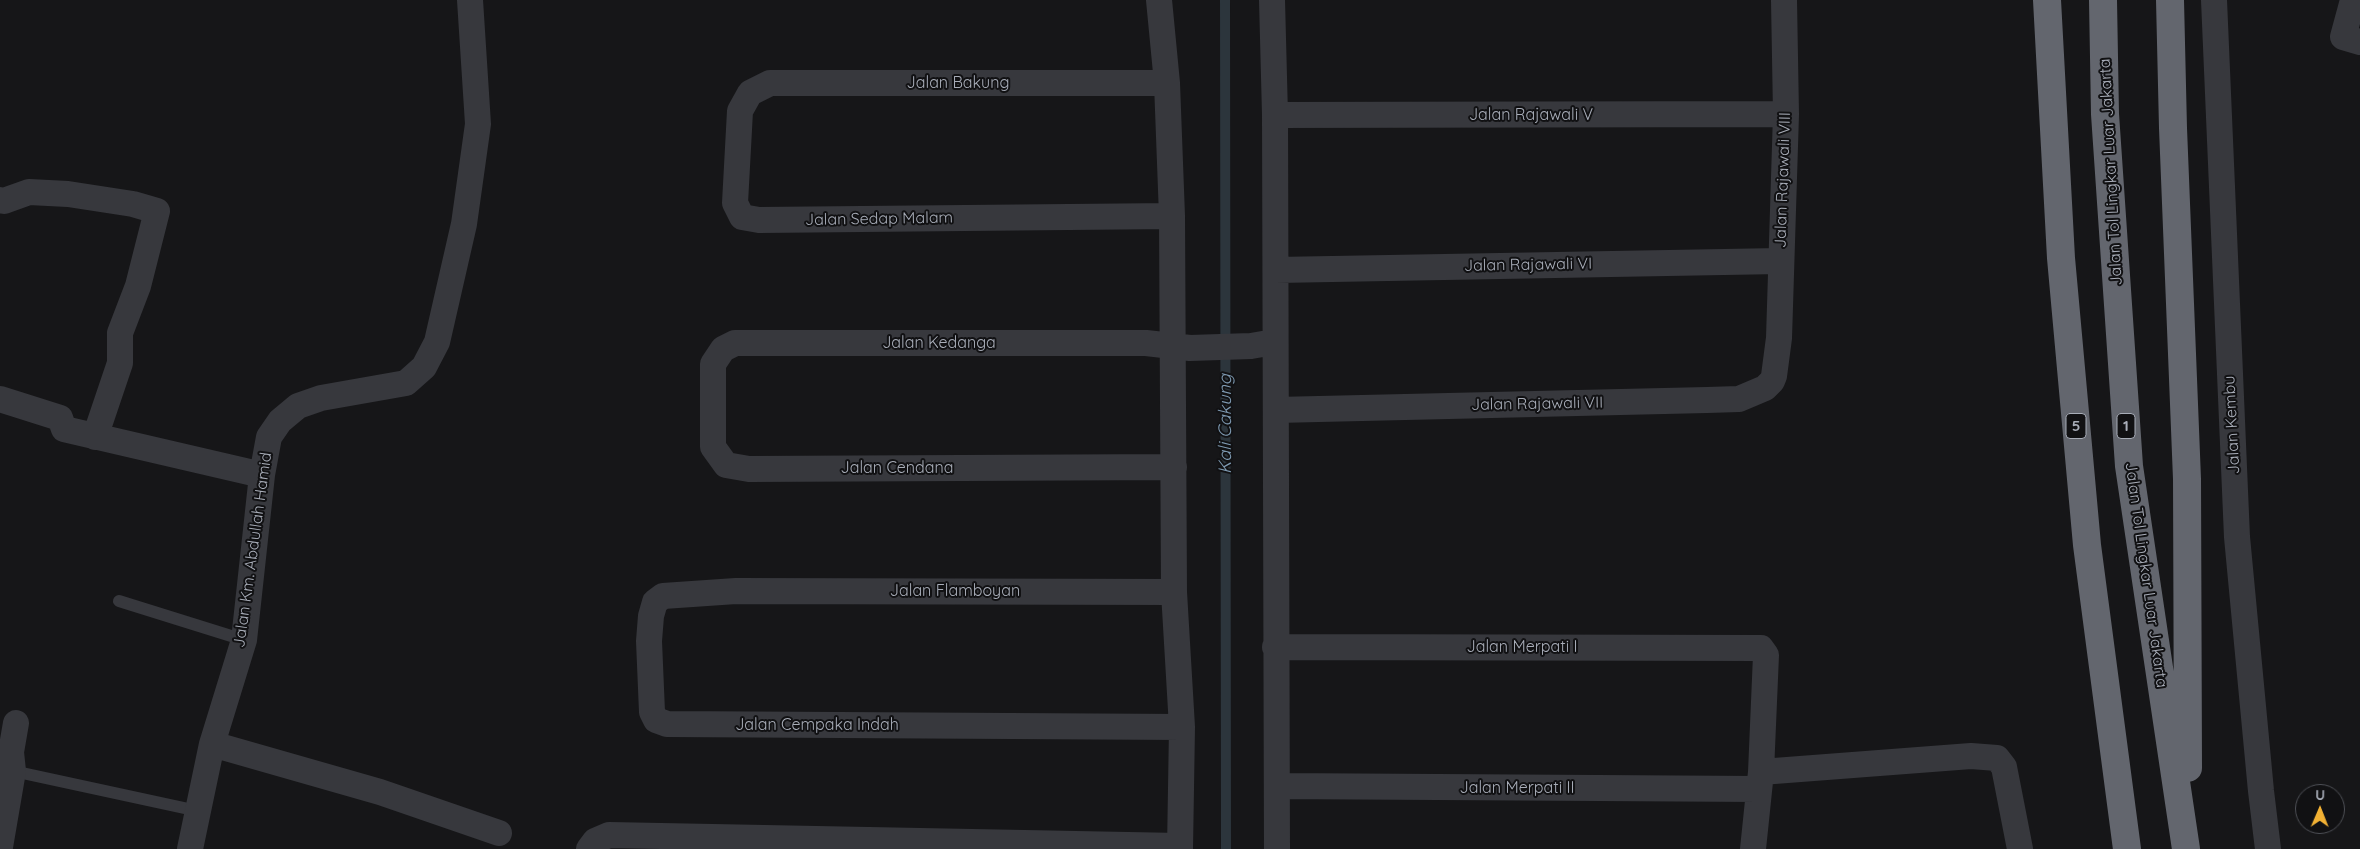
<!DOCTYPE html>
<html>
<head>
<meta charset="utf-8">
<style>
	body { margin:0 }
	#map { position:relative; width:2360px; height:849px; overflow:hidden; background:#161618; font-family:Quicksand,sans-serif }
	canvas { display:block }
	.north { position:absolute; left:2295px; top:784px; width:50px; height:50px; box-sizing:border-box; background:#111113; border:1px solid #4d4f55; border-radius:50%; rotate:1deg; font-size:14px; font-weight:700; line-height:20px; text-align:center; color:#a8adb8 }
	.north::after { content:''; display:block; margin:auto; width:18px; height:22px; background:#f2b134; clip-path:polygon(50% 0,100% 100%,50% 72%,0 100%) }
</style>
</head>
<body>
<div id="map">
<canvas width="2360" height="849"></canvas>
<div class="north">U</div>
</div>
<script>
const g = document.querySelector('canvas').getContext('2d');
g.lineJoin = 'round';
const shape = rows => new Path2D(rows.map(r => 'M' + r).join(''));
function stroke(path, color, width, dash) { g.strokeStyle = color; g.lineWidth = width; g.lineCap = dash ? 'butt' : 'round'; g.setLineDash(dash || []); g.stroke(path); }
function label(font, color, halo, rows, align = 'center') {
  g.font = font + ' Quicksand,sans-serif'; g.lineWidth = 4; g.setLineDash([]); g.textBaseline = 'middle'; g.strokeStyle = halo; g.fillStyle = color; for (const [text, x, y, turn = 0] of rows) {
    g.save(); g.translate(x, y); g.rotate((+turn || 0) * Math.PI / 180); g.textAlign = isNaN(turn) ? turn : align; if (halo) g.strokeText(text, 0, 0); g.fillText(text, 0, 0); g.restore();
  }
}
stroke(shape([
	[1225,0,1226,849]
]), '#2c353c', 10);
stroke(shape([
	[119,601,244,640],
	[13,771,198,811]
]), '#37383d', 12);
stroke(shape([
	[1159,0,1167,83,1172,216,1174,592,1182,727,1180,849],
	[1272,0,1275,115,1277,849],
	[2214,0,2237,537,2261,791,2268,849],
	[2353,0,2343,37,2360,42],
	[1167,83,770,83,750,93,740,111,735,203,742,217,759,220,1172,216],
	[1275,115,1786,114],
	[0,200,4,201,29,192,68,194,133,204,157,211,138,286,120,333,120,363,95,437],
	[1276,270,1780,261],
	[0,399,60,418,64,429,262,475],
	[1276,410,1707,400,1739,399,1765,388,1772,381,1774,376,1779,338,1786,114,1784,0],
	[1174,467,749,469,726,465,713,447,713,364,723,349,735,343,1146,343,1190,348,1251,346,1274,342],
	[1174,592,736,591,663,596,655,602,651,616,649,641,652,712,656,720,667,724,1182,727],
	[1275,647,1761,648,1766,655,1761,772,1753,849],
	[212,744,380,792,499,833],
	[1761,772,1971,756,1997,758,2004,767,2020,849],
	[1277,786,1758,789],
	[0,847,13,771,11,752,16,723],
	[190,849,212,744,244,640,262,475,269,437,280,421,298,406,321,398,406,383,424,367,437,342,464,224,478,124,470,0],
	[589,849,595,841,609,835,1180,846]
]), '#37383d', 26);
stroke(shape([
	[2047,0,2061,258,2087,545,2127,849],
	[2103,0,2105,114,2129,466,2186,849],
	[2170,0,2173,128,2187,479,2188,768]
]), '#63666e', 28);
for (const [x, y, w] of [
	[2076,426,20],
	[2126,426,18]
]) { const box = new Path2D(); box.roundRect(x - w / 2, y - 12.5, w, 25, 4); g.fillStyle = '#111113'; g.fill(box); stroke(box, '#a8adb8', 1); }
label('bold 15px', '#a8adb8', null, [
	["5",2076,426],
	["1",2126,426]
]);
label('16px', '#a8adb8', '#111113', [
	["Jalan Bakung",958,83],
	["Jalan Rajawali V",1531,115],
	["Jalan Tol Lingkar Luar Jakarta",2111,172,-93],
	["Jalan Rajawali VIII",1783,180,-88],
	["Jalan Sedap Malam",879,219,-1],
	["Jalan Rajawali VI",1528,265,-1],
	["Jalan Kedanga",939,343],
	["Jalan Rajawali VII",1537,404,-1],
	["Jalan Kembu",2232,425,-93],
	["Jalan Cendana",897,468],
	["Jalan Km. Abdullah Hamid",253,550,-82],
	["Jalan Tol Lingkar Luar Jakarta",2146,575,82],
	["Jalan Flamboyan",955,591],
	["Jalan Merpati I",1522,647],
	["Jalan Cempaka Indah",817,725],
	["Jalan Merpati II",1517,788]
]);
label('italic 18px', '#7f9bb3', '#111113', [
	["Kali Cakung",1226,424,-90]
]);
</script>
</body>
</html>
